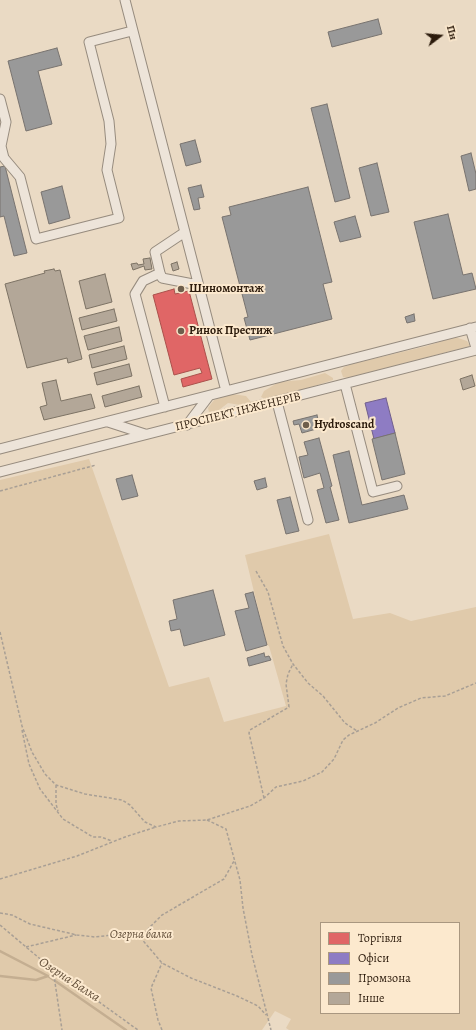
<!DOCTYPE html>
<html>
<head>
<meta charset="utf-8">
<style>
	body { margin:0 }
	#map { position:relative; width:476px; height:1030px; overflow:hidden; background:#eadac4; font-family:Alegreya,serif }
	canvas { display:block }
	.legend { position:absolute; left:320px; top:922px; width:140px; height:92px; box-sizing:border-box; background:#fce9ce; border:1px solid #a99780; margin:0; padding:5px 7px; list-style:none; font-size:12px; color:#2c1b0c }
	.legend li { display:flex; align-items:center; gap:8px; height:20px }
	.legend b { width:20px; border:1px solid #a99780 }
	.north { position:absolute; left:420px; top:16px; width:40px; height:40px; -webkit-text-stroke:3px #fce9ce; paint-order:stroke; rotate:74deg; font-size:11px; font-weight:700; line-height:16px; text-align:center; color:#2c1b0c }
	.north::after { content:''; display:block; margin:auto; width:14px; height:18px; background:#2c1b0c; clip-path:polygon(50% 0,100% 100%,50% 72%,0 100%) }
</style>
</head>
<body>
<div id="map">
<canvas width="476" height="1030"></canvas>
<ul class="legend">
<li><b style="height:11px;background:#e06666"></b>Торгівля</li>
<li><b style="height:11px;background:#8e7cc3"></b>Офіси</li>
<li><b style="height:11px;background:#999"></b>Промзона</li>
<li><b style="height:11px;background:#b3a798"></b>Інше</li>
</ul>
<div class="north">Пн</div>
</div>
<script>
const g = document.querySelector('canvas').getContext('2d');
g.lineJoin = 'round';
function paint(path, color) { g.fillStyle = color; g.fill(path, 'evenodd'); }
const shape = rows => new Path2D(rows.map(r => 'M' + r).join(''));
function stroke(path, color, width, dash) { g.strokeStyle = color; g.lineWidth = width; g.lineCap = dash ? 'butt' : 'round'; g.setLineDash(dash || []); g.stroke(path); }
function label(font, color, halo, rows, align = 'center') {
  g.font = font + ' Alegreya,serif'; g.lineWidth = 4; g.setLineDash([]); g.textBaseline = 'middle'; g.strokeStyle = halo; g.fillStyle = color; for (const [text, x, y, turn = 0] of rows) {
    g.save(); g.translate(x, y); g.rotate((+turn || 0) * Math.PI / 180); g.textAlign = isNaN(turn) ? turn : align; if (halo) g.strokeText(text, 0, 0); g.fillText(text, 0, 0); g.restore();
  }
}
paint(shape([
	[455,337,467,341,470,346,348,378,343,377,341,371,344,367,352,364,427,346],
	[325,373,333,378,333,380,280,397,265,399,261,397,264,391,279,382,301,380],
	[232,394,246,396,251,402,249,404,240,405,228,403,219,410,209,412,208,408,214,400],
	[89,459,169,687,209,677,224,722,286,706,269,646,267,645,245,555,329,534,353,619,390,613,411,621,476,607,476,1030,289,1030,286,1028,291,1019,275,1011,262,1030,0,1030,0,480],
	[321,923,459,923,459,1013,321,1013]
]), '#e0caab');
const shops = shape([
	[174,289,175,294,189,291,212,379,183,387,181,379,202,373,200,368,174,375,153,295,174,289]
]);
paint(shops, '#e06666');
stroke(shops, '#aa504b', 1);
const offices = shape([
	[386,398,395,433,374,439,365,403,386,398]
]);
paint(offices, '#8e7cc3');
stroke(offices, '#715f8c', 1);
const industry = shape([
	[378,19,382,34,332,47,328,32,378,19],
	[57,48,62,65,38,71,52,124,26,131,8,61,57,48],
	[327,104,350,198,335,202,311,108,327,104],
	[195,140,201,162,186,166,180,144,195,140],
	[471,153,476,174,476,189,469,191,461,156,471,153],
	[377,163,389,212,371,216,359,168,377,163],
	[5,166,27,253,14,256,4,216,0,217,0,167,5,166],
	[201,185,204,197,198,198,200,209,194,210,188,188,201,185],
	[62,186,70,218,49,224,41,192,62,186],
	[308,187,332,282,323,284,332,319,250,340,244,318,248,317,222,217,231,215,229,207,308,187],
	[448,214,463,275,472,273,476,289,433,299,414,222,448,214],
	[355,216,361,237,340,242,334,222,355,216],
	[414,314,415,321,407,323,405,317,414,314],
	[317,415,320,428,302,433,299,424,294,425,293,421,317,415],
	[395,433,405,474,382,480,372,439,395,433],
	[319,438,332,486,330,487,339,520,326,523,317,490,324,488,320,473,304,478,299,457,308,455,304,442,319,438],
	[349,451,362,505,404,495,408,509,349,523,333,455,349,451],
	[132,475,138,496,122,500,116,479,132,475],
	[265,478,267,487,257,490,254,481,265,478],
	[290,497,299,531,286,534,277,500,290,497],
	[213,590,225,635,184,646,180,629,171,631,169,621,177,619,173,600,213,590],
	[253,592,267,645,246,651,235,611,249,608,245,594,253,592],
	[264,653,265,657,269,656,271,660,249,666,247,658,264,653]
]);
paint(industry, '#999');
stroke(industry, '#78736f', 1);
stroke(shape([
	[0,951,48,976,126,1030],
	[0,976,36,980,48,976]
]), '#c4ae91', 2.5);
const building = shape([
	[150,258,152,269,145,270,144,266,133,270,131,264,137,263,138,265,144,264,143,259,150,258],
	[177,262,179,269,173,271,171,264,177,262],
	[54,269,55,271,60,270,82,359,68,363,67,358,27,368,5,284,45,273,44,271,54,269],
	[105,274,112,302,86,309,79,281,105,274],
	[114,309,117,321,82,330,79,318,114,309],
	[119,327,122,341,88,350,84,336,119,327],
	[124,346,127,359,92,368,89,355,124,346],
	[129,364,132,376,97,385,94,373,129,364],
	[472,375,475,386,463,390,460,379,472,375],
	[56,380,61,401,91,394,95,408,44,420,40,407,47,405,42,383,56,380],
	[139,386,142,397,105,407,102,396,139,386]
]);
paint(building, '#b3a798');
stroke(building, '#7c7264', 1);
const minor = shape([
	[125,0,226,391],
	[0,99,6,122,1,146,4,158,20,177,36,239,119,218,107,170,111,144,109,121,89,42,132,31],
	[185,232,155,252,160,273,162,278,198,285],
	[160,273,143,281,135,294,165,407],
	[470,328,476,348],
	[345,384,373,492,397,486],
	[277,402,308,520],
	[108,422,145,434],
	[187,425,209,396],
	[0,449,476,327],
	[0,472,476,350]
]);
stroke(minor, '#968b7e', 11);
stroke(shape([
	[0,491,96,465],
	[256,571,268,592,283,646,293,664,308,683,323,696,345,723,357,731],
	[0,632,22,726,32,752,45,774,56,785,85,794,122,800,130,805,145,822,156,827,179,821,207,820,250,806,264,798,276,787,303,781,322,772,334,759,343,740,349,735,375,723,398,708,421,698,445,696,476,683],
	[22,730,29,764,40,789,63,819,93,837,101,837,112,841],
	[56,785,56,804,58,811],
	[264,798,249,733,250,730,289,707,286,684,288,674,293,664],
	[207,820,226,829,240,880,243,908,252,955,271,1030],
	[0,879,77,856,125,837,156,827],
	[0,913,12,915,30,924,77,935,95,937,129,933,140,937,162,963,191,978,237,996,258,1006,266,1015],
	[0,925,45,963,138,1030],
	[140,937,162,915,224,879,234,861],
	[26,947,76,935],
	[53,969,62,1030],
	[162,1030,158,1020,151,988,162,963]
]), '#a89f95', 1.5, [3, 2]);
stroke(minor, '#ede4d9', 9);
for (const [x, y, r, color] of [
	[181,289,4,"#6e5e4c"],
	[181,331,4,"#6e5e4c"],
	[306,425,4,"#6e5e4c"]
]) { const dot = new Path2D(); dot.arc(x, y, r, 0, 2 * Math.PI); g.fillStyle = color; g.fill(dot); stroke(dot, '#fce9ce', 1.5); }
label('bold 12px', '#2c1b0c', '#fce9ce', [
	["Шиномонтаж",189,289],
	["Ринок Престиж",189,331],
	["Hydroscand",314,425]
], 'left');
label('12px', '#2c1b0c', '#fce9ce', [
	["ПРОСПЕКТ ІНЖЕНЕРІВ",238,412,-14]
]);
label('italic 12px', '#5f4b36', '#fce9ce', [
	["Озерна балка",141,935]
]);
label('italic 13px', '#624e38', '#fce9ce', [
	["Озерна Балка",69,980,33]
]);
</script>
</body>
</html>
